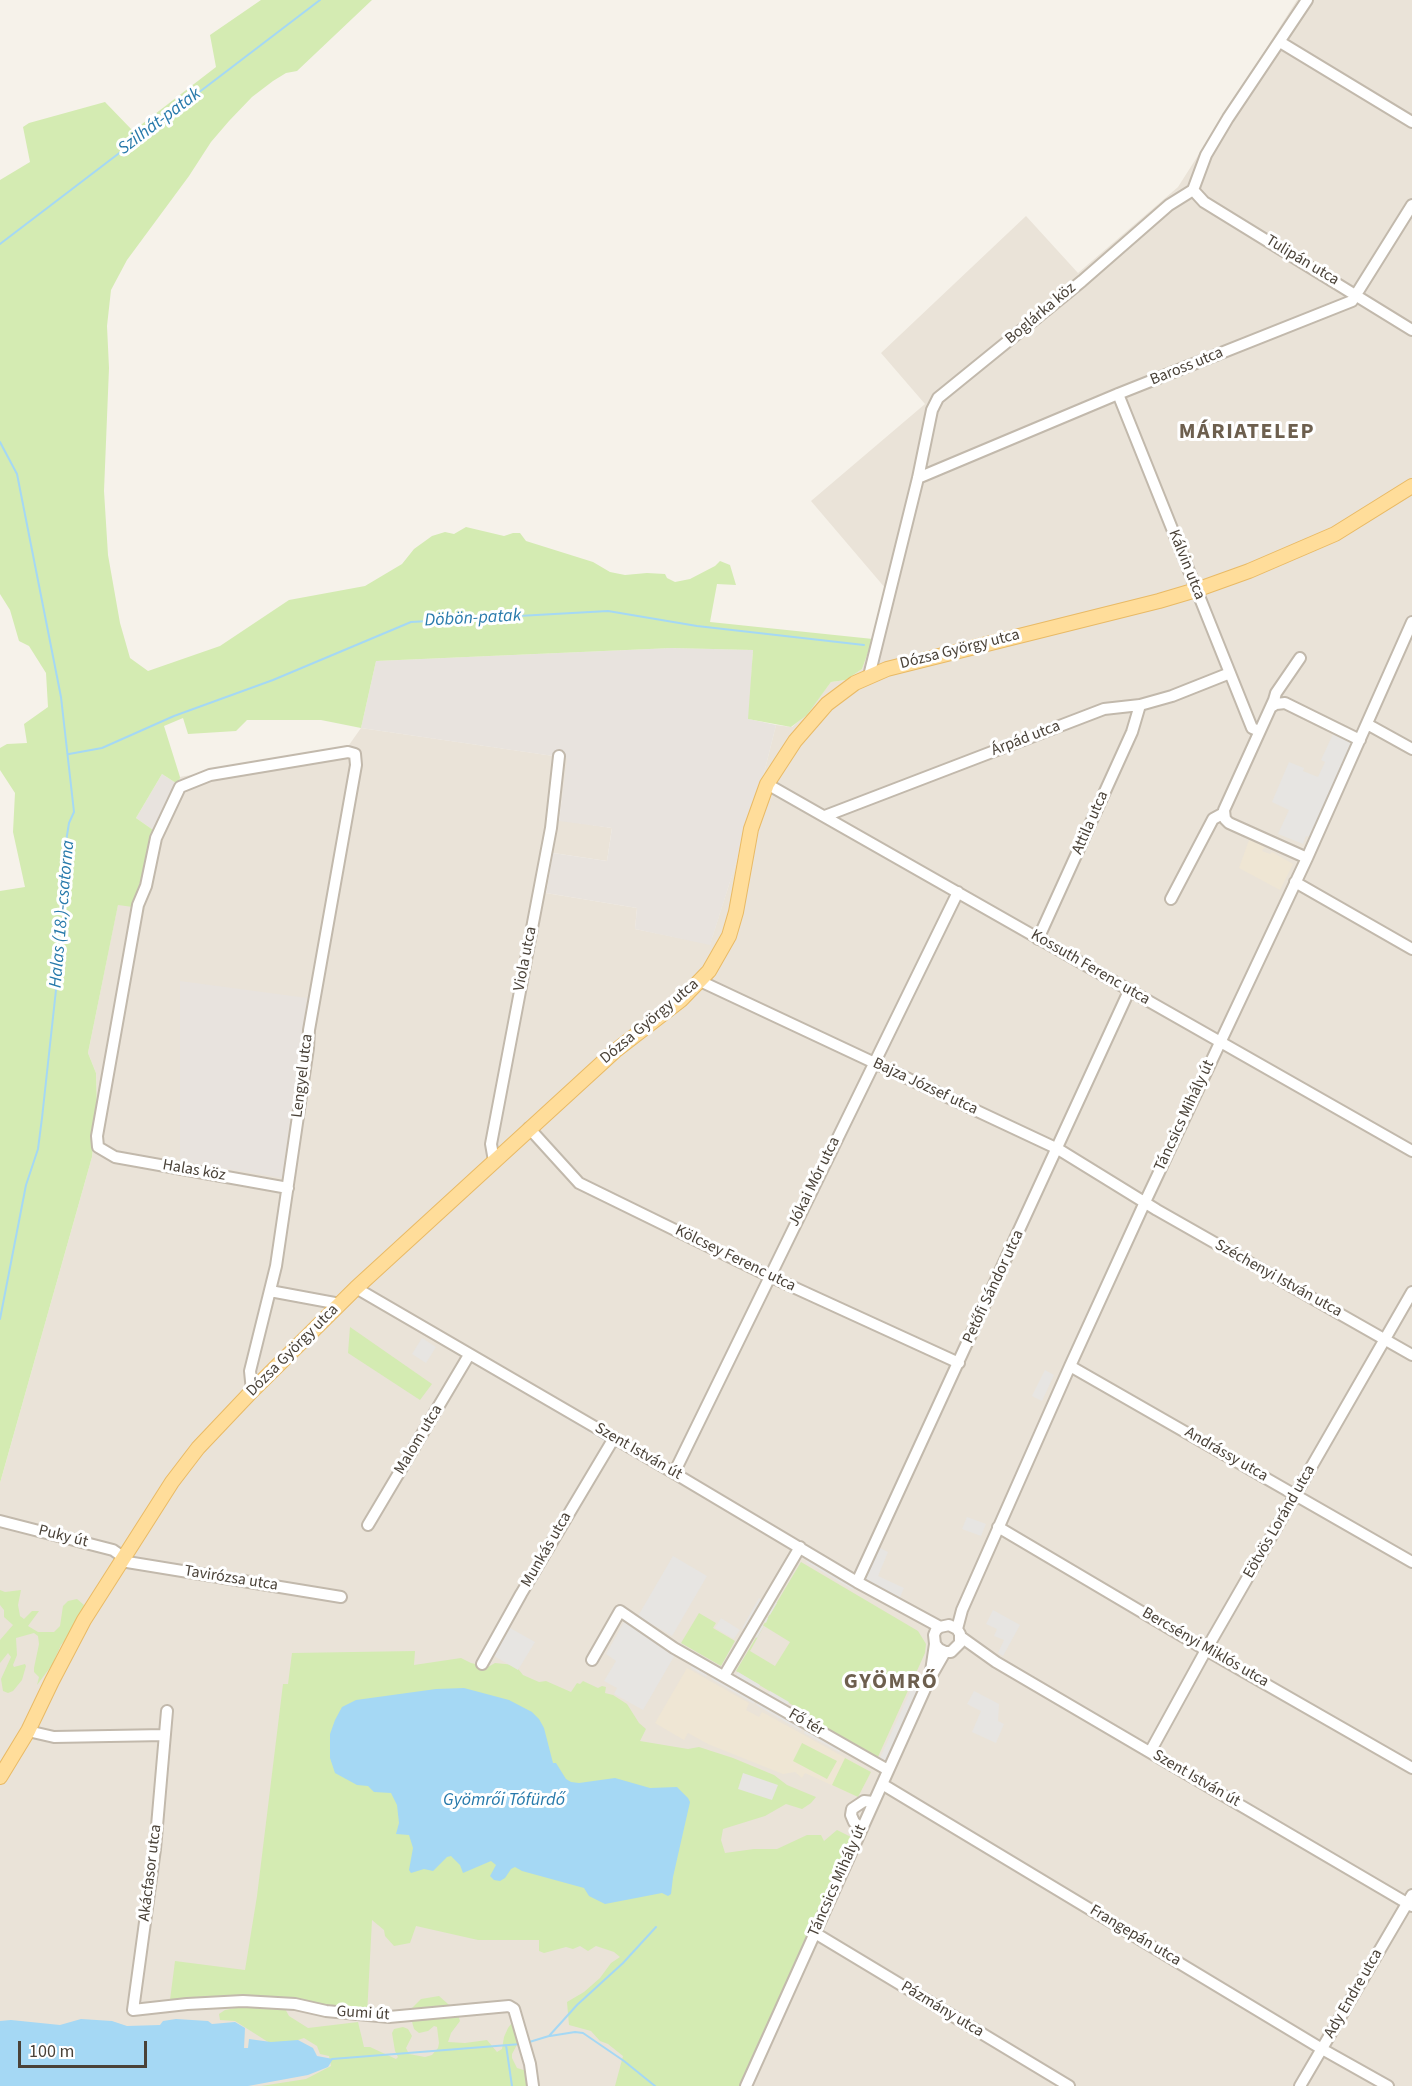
<!DOCTYPE html>
<html>
<head>
<meta charset="utf-8">
<style>
	body { margin:0 }
	#map { position:relative; width:1412px; height:2086px; overflow:hidden; background:#f6f2ea; font-family:"Source Sans 3",sans-serif }
	canvas { display:block }
	.scale { position:absolute; left:18px; top:2041px; width:129px; height:27px; box-sizing:border-box; border:3px solid #4a4238; border-top:0; padding-left:8px; font-size:18px; line-height:21px; white-space:nowrap; color:#4a4238; -webkit-text-stroke:4px #fff; paint-order:stroke }
</style>
</head>
<body>
<div id="map">
<canvas width="1412" height="2086"></canvas>
<div class="scale">100 m</div>
</div>
<script>
const g = document.querySelector('canvas').getContext('2d');
g.lineJoin = 'round';
function paint(path, color) { g.fillStyle = color; g.fill(path, 'evenodd'); }
const shape = rows => new Path2D(rows.map(r => 'M' + r).join(''));
function stroke(path, color, width, dash) { g.strokeStyle = color; g.lineWidth = width; g.lineCap = dash ? 'butt' : 'round'; g.setLineDash(dash || []); g.stroke(path); }
function label(font, color, halo, rows, align = 'center') {
  g.font = font + ' "Source Sans 3",sans-serif'; g.lineWidth = 6; g.setLineDash([]); g.textBaseline = 'middle'; g.strokeStyle = halo; g.fillStyle = color; for (const [text, x, y, turn = 0] of rows) {
    g.save(); g.translate(x, y); g.rotate((+turn || 0) * Math.PI / 180); g.textAlign = isNaN(turn) ? turn : align; if (halo) g.strokeText(text, 0, 0); g.fillText(text, 0, 0); g.restore();
  }
}
paint(shape([
	[1297,0,1412,0,1412,2086,0,2086,0,1483,92,1157,97,1108,96,1073,88,1053,118,904,133,906,153,838,179,785,180,777,349,745,361,728,568,758,559,820,612,828,607,861,553,853,546,893,637,908,635,929,710,944,762,781,776,725,792,727,807,714,831,682,846,680,862,669,873,639,886,589,811,501,925,404,881,353,1026,216,1078,273,1178,187]
]), '#eae3d8');
paint(shape([
	[672,648,753,650,749,719,776,725,762,781,710,945,635,929,637,908,546,893,553,853,607,861,612,828,559,821,567,758,361,728,376,661],
	[162,774,179,785,156,832,136,818],
	[180,981,307,998,282,1178,180,1161]
]), '#e8e3de');
paint(shape([
	[1249,840,1265,847,1262,851,1270,854,1272,852,1293,864,1280,890,1239,868],
	[687,1668,749,1703,746,1710,759,1717,762,1712,871,1772,858,1797,805,1773,802,1778,795,1772,783,1774,708,1744,688,1733,684,1740,655,1723]
]), '#efe6d4');
paint(shape([
	[261,0,372,0,297,71,286,73,273,81,252,97,229,121,211,142,189,176,127,260,111,290,107,326,109,368,104,491,108,555,120,623,130,658,148,671,220,646,289,600,365,586,402,564,414,549,432,536,445,532,454,534,466,527,504,536,513,533,520,533,526,541,593,562,610,572,625,575,647,573,665,574,667,578,675,582,690,579,715,566,720,561,730,565,736,585,717,584,710,622,873,639,862,669,846,680,831,682,807,715,791,727,748,719,753,650,672,648,376,661,361,728,321,720,247,720,236,731,188,734,183,718,164,726,180,777,179,785,162,774,136,818,156,832,153,838,133,907,118,905,88,1053,96,1073,97,1108,92,1157,0,1483,0,891,25,887,13,832,15,793,0,770,0,748,7,744,27,743,24,724,48,707,46,673,29,646,19,641,10,610,0,594,0,180,30,162,23,127,29,123,105,102,133,131,216,67,210,35],
	[350,1327,432,1384,420,1400,348,1353],
	[801,1562,918,1631,926,1644,925,1653,877,1759,812,1723,814,1718,736,1671],
	[764,1626,790,1642,775,1666,750,1651],
	[0,1590,5,1592,21,1590,18,1605,20,1616,24,1619,32,1611,39,1611,28,1626,38,1632,54,1632,60,1626,63,1606,68,1601,77,1599,84,1605,83,1610,70,1634,61,1645,52,1665,37,1685,39,1677,34,1672,34,1668,39,1644,38,1636,34,1633,16,1638,17,1655,13,1665,14,1667,25,1664,26,1666,22,1680,13,1691,8,1693,3,1691,1,1679,11,1657,8,1653,0,1663,0,1640,13,1625,4,1617,4,1610,0,1605],
	[699,1613,716,1623,713,1628,735,1641,721,1666,681,1643],
	[415,1651,414,1665,461,1658,471,1663,488,1667,495,1663,515,1665,523,1675,539,1682,546,1681,571,1692,577,1683,580,1684,583,1681,598,1688,602,1686,606,1687,605,1693,613,1695,627,1704,639,1723,646,1729,640,1741,688,1749,699,1747,733,1758,774,1775,787,1785,816,1797,811,1803,802,1809,786,1804,765,1816,723,1829,721,1840,725,1853,754,1849,777,1849,807,1835,821,1835,824,1841,837,1830,853,1838,741,2086,615,2086,623,2056,608,2044,600,2041,591,2031,569,2025,567,2002,584,1992,600,1978,611,1963,620,1957,614,1952,596,1946,588,1951,580,1946,573,1949,566,1947,544,1953,539,1951,539,1940,478,1940,416,1926,410,1943,394,1946,385,1936,384,1930,372,1920,367,2015,241,1999,170,2000,175,1961,245,1970,257,1896,283,1684,288,1684,292,1653],
	[802,1743,837,1761,827,1779,793,1761],
	[845,1758,871,1772,858,1797,832,1785],
	[439,1996,457,2012,460,2021,451,2033,448,2042,465,2043,487,2040,497,2052,502,2049,504,2037,508,2028,511,2024,516,2023,519,2041,512,2054,512,2058,517,2068,527,2071,537,2070,538,2086,261,2086,306,2079,331,2066,329,2056,320,2054,317,2046,304,2038,276,2047,235,2021,220,2020,219,2014,225,2010,257,2004,267,2009,283,2005,289,2016,308,2028,358,2022,364,2047,370,2047,396,2059,398,2057,395,2051,392,2033,394,2029,403,2027,408,2029,412,2036,406,2048,409,2054,425,2057,432,2055,438,2048,439,2043,437,2027,434,2026,428,2031,419,2033,414,2029,409,2011,421,1999]
]), '#d4ebb2');
paint(shape([
	[1333,734,1352,742,1310,837,1306,836,1303,844,1278,834,1289,810,1272,802,1289,762,1304,768,1303,771,1318,777,1325,762,1321,760],
	[422,1338,436,1347,426,1363,412,1354],
	[469,1355,614,1438,609,1444,467,1360],
	[1045,1370,1054,1375,1042,1401,1032,1396],
	[967,1517,986,1524,981,1536,962,1529],
	[874,1545,888,1552,878,1576,904,1588,897,1604,857,1582,853,1590,806,1562,810,1554,857,1581],
	[673,1556,707,1576,672,1636,638,1616],
	[759,1598,767,1602,770,1599,777,1603,770,1615,763,1611,761,1614,768,1618,766,1623,758,1618,757,1622,764,1626,757,1638,742,1628],
	[993,1610,1020,1625,1003,1656,998,1653,1004,1640,994,1636,997,1629,986,1624],
	[721,1618,740,1630,734,1639,715,1628],
	[624,1622,676,1653,643,1710,614,1694,617,1688,604,1681,616,1661,606,1654],
	[510,1628,535,1642,518,1670,494,1656],
	[680,1649,698,1654,721,1667,718,1673,733,1681,738,1672,760,1685,755,1694,759,1696,754,1704,711,1679,716,1671,710,1669,706,1677,691,1668,695,1659],
	[918,1674,929,1680,890,1766,879,1760],
	[770,1691,789,1702,784,1710,788,1713,792,1705,815,1718,810,1725,847,1747,839,1752,804,1733,808,1725,804,1723,801,1731,756,1705,760,1697,764,1699],
	[974,1691,999,1704,998,1721,1004,1724,996,1743,972,1732,981,1711,967,1704],
	[743,1773,778,1785,772,1800,738,1789]
]), '#e7e5e2');
paint(shape([
	[464,1688,509,1700,532,1712,539,1719,544,1728,553,1763,556,1763,566,1779,571,1782,579,1783,615,1778,650,1788,677,1787,688,1798,690,1802,673,1877,671,1894,668,1896,662,1893,605,1904,589,1896,584,1888,522,1871,515,1867,511,1869,505,1878,500,1881,494,1880,490,1876,496,1865,491,1861,463,1873,460,1865,451,1856,447,1857,433,1871,424,1869,411,1873,409,1870,413,1848,409,1835,396,1834,399,1823,397,1805,391,1793,374,1792,368,1786,357,1785,335,1773,330,1758,330,1734,335,1720,342,1707,356,1700,436,1689],
	[81,2019,112,2021,127,2026,160,2025,163,2021,176,2019,208,2021,212,2024,235,2022,245,2028,244,2048,248,2048,249,2039,271,2042,298,2040,313,2048,317,2056,333,2059,328,2067,308,2075,248,2086,0,2086,0,2021,11,2020,60,2025]
]), '#a5d8f4');
stroke(shape([
	[0,244,320,0],
	[0,442,17,474,61,697,74,812,69,823,63,860,68,876,67,889,42,1118,38,1149,26,1185,0,1319],
	[69,754,102,748,174,716,273,680,411,622,608,611,697,626,864,645],
	[550,2036,575,2032,583,2033,624,2061,655,2086],
	[526,2043,549,2036,577,2005,623,1963,656,1927],
	[506,2045,512,2086],
	[332,2059,521,2044]
]), '#a5d8f4', 2);
const minor = shape([
	[1280,42,1412,122],
	[1193,190,1204,202,1412,330],
	[1118,394,1252,728,1259,731],
	[918,478,1118,394,1352,301,1412,205],
	[1300,658,1276,693,1274,700,1224,810,1225,819,1229,823,1307,858],
	[869,676,918,478,932,410,938,398,1082,281,1169,205,1193,190,1206,155,1228,118,1307,0],
	[1271,707,1276,704,1285,703,1360,740],
	[1367,724,1412,749],
	[767,784,1412,1151],
	[825,816,1104,709,1140,705,1172,696,1230,673],
	[1295,882,1412,949],
	[1171,899,1213,819,1224,813],
	[1038,939,1132,732,1140,705],
	[700,981,1058,1149,1157,1210,1412,1355],
	[529,1128,579,1183,769,1276,959,1363],
	[494,1161,491,1144,551,828,559,756],
	[356,1288,674,1473,857,1582,940,1627],
	[270,1291,340,1304],
	[1070,1366,1412,1562],
	[252,1391,250,1371,276,1266,308,1048,309,1030,356,765,355,754,348,752,210,775,180,787,156,838,146,886,138,905,97,1136,98,1147,115,1157,288,1188],
	[674,1473,958,892],
	[0,1521,113,1550,123,1557],
	[368,1525,469,1355],
	[998,1527,1206,1650,1412,1768],
	[121,1561,341,1597],
	[857,1582,1129,991],
	[957,1629,962,1610,1070,1366,1145,1202,1307,858,1412,622],
	[961,1637,996,1662,1412,1906],
	[592,1660,620,1611,674,1648,888,1770],
	[482,1664,521,1594,614,1438],
	[931,1671,935,1644,934,1635,936,1630,940,1627,949,1625,957,1629,960,1634,960,1643,951,1652,945,1652,939,1649,935,1644],
	[724,1676,800,1547],
	[167,1711,155,1849,133,2010,187,2004,243,2001,295,2004,326,2011,389,2017,509,2006,514,2009,530,2064,533,2086],
	[28,1731,54,1737,165,1735],
	[1150,1752,1206,1650,1412,1292],
	[882,1784,1322,2049,1388,2086],
	[861,1828,854,1822,851,1815,852,1809,864,1801,873,1802],
	[815,1933,1069,2086],
	[746,2086,929,1680,945,1652],
	[1300,2086,1412,1895]
]);
const major = shape([
	[0,1777,28,1731,52,1681,84,1620,172,1482,198,1448,252,1391,356,1288,615,1051,681,1000,709,971,729,936,736,912,751,829,767,784,795,741,827,704,855,683,887,669,1159,601,1196,590,1249,571,1335,534,1412,486]
]);
stroke(minor, '#c2b9ac', 14);
stroke(major, '#e9ba65', 16);
stroke(minor, '#fff', 10);
stroke(major, '#ffdd9a', 14);
label('16px', '#4a4238', '#fff', [
	["Tulipán utca",1302,261,31],
	["Boglárka köz",1041,314,-40],
	["Baross utca",1187,367,-22],
	["Kálvin utca",1186,565,68],
	["Dózsa György utca",960,650,-14],
	["Árpád utca",1026,739,-21],
	["Attila utca",1091,823,-66],
	["Viola utca",526,959,-79],
	["Kossuth Ferenc utca",1090,968,30],
	["Dózsa György utca",650,1022,-40],
	["Lengyel utca",303,1076,-83],
	["Bajza József utca",925,1087,25],
	["Táncsics Mihály út",1185,1116,-65],
	["Halas köz",194,1171,10],
	["Jókai Mór utca",815,1182,-64],
	["Kölcsey Ferenc utca",735,1259,26],
	["Széchenyi István utca",1278,1279,29],
	["Petőfi Sándor utca",994,1287,-65],
	["Dózsa György utca",293,1351,-45],
	["Malom utca",419,1440,-59],
	["Szent István út",638,1452,30],
	["Andrássy utca",1226,1455,30],
	["Eötvös Loránd utca",1280,1522,-60],
	["Puky út",63,1537,14],
	["Munkás utca",547,1550,-60],
	["Tavirózsa utca",231,1579,9],
	["Bercsényi Miklós utca",1205,1648,30],
	["Fő tér",806,1723,30],
	["Szent István út",1196,1779,30],
	["Akácfasor utca",151,1873,-83],
	["Táncsics Mihály út",838,1881,-66],
	["Frangepán utca",1135,1936,31],
	["Ady Endre utca",1354,1994,-60],
	["Pázmány utca",942,2010,31],
	["Gumi út",363,2014,4]
]);
label('italic 18px', '#287aab', '#fff', [
	["Szilhát-patak",160,122,-37],
	["Döbön-patak",473,619,-3],
	["Halas (18.)-csatorna",63,914,-85],
	["Gyömrői Tófürdő",504,1801]
]);
g.letterSpacing = '1.5px';
label('bold 22px', '#6d5f4e', '#fff', [
	["MÁRIATELEP",1247,433],
	["GYÖMRŐ",891,1683]
]);
g.letterSpacing = '0px';
</script>
</body>
</html>
